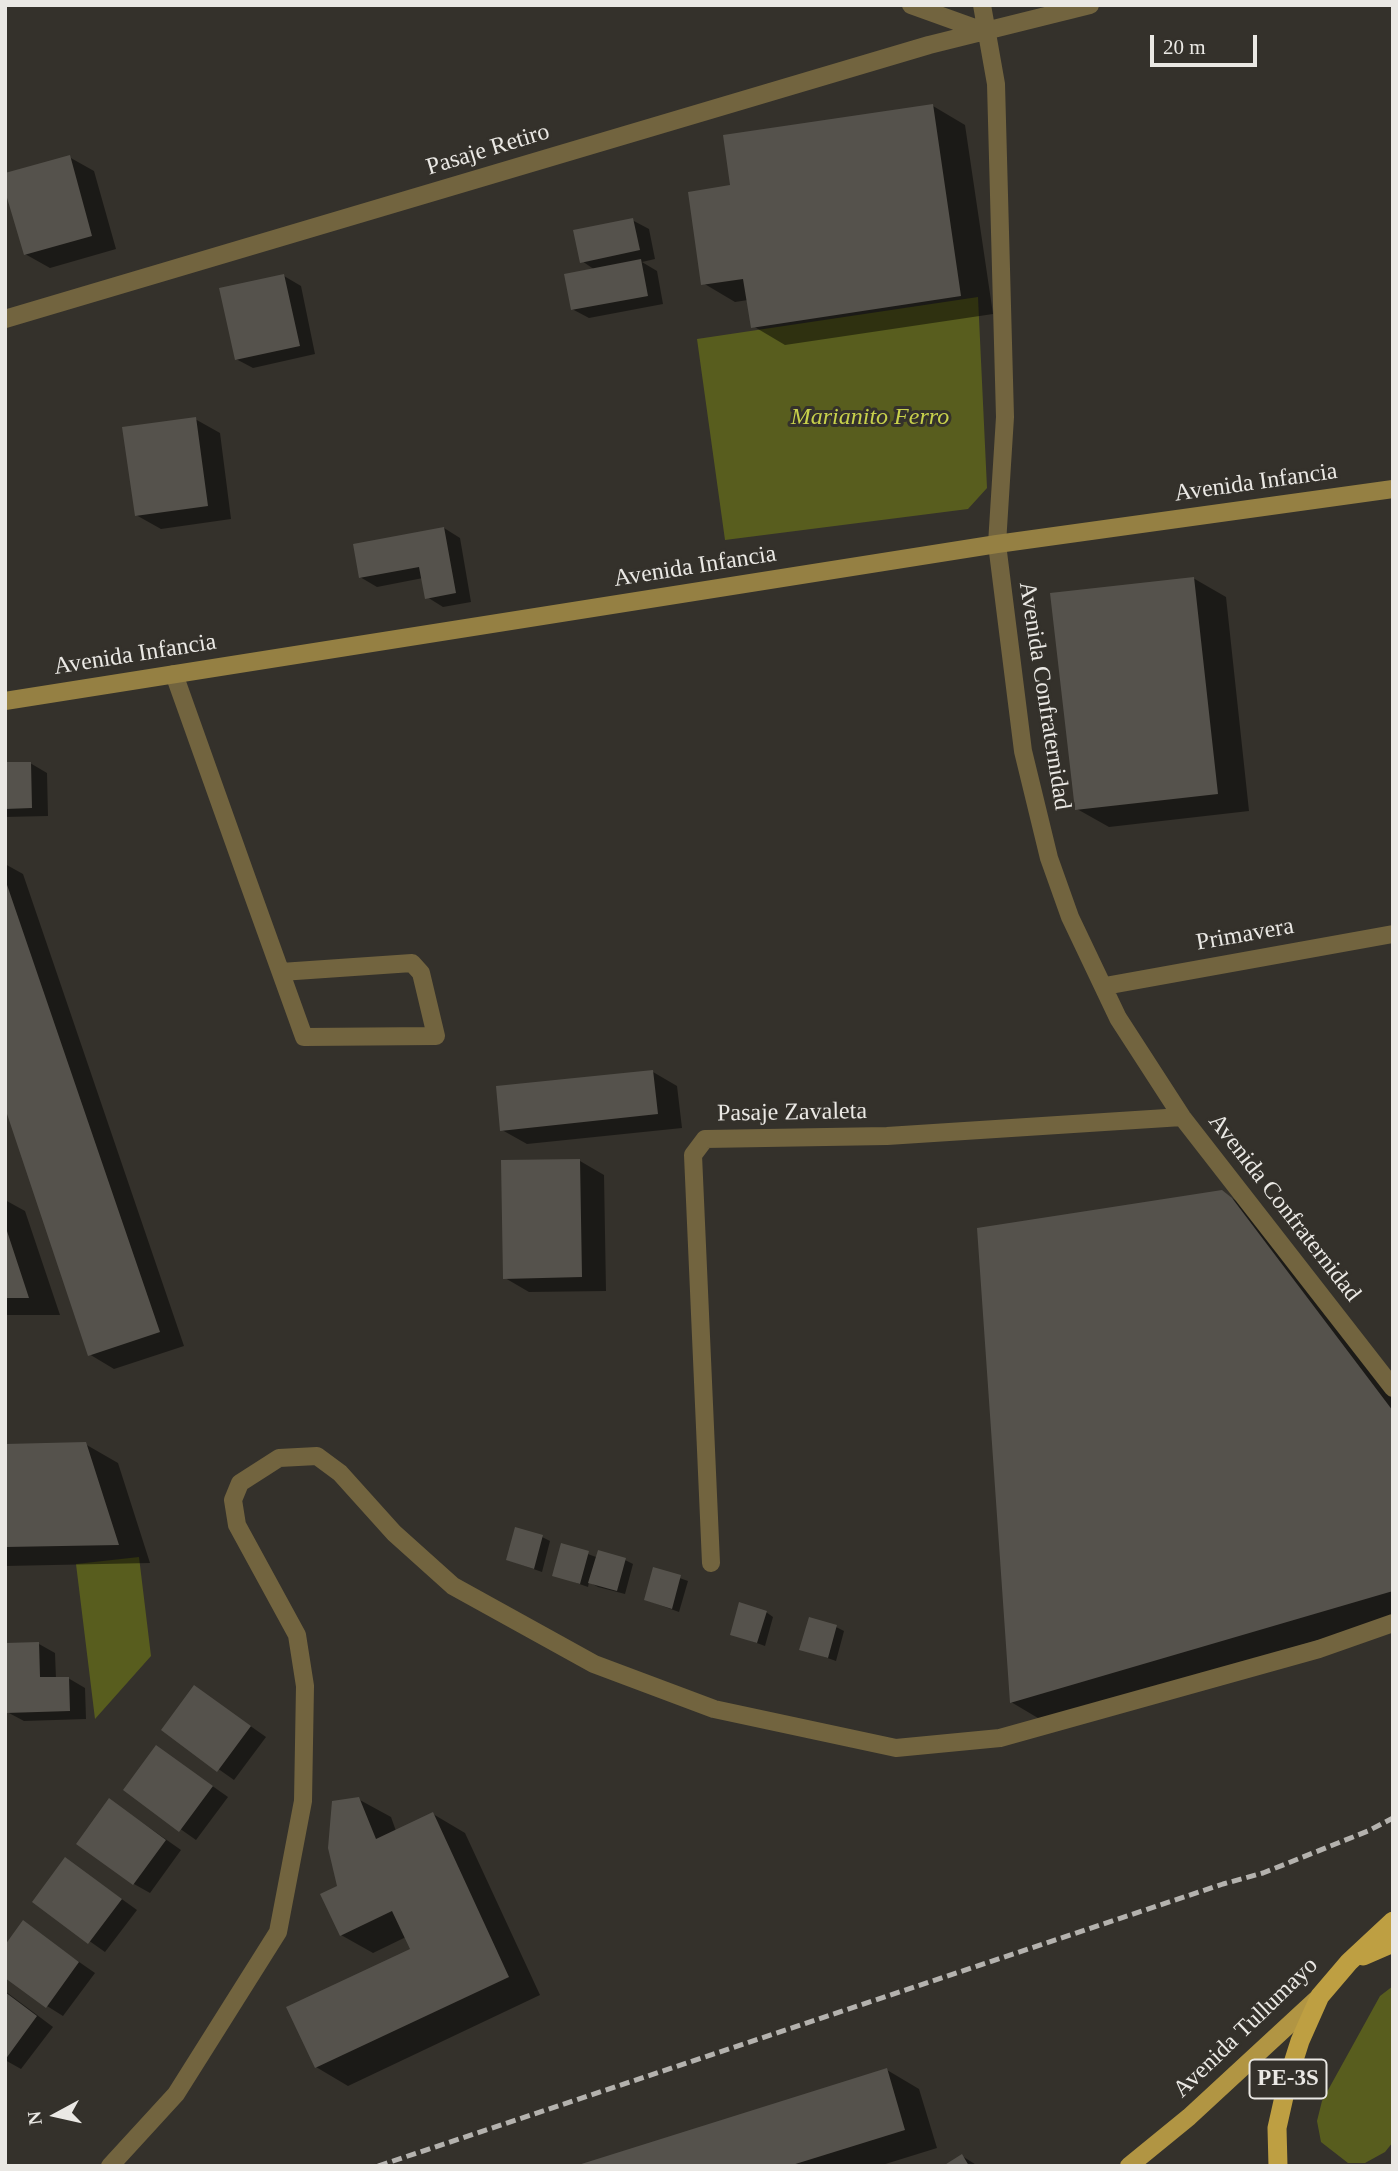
<!DOCTYPE html>
<html>
<head>
<meta charset="utf-8">
<style>
	body { margin:0 }
	#map { position:relative; width:1398px; height:2171px; overflow:hidden; background:#34312b; font-family:Georgia,serif }
	canvas { display:block }
	.frame { position:absolute; inset:0; border:7px solid #eae8e4; pointer-events:none }
	.north { position:absolute; left:21px; top:2080px; width:70px; height:70px; -webkit-text-stroke:5px #34312b; paint-order:stroke; rotate:262deg; font-size:19px; font-weight:700; line-height:28px; text-align:center; color:#eae8e4 }
	.north::after { content:''; display:block; margin:auto; width:24px; height:32px; background:#eae8e4; clip-path:polygon(50% 0,100% 100%,50% 72%,0 100%) }
	.scale { position:absolute; left:1150px; top:35px; width:107px; height:32px; box-sizing:border-box; border:4px solid #eae8e4; border-top:0; padding-left:9px; font-size:21px; line-height:24px; white-space:nowrap; color:#eae8e4; -webkit-text-stroke:5px #34312b; paint-order:stroke }
</style>
</head>
<body>
<div id="map">
<canvas width="1398" height="2171"></canvas>
<div class="frame"></div>
<div class="north">N</div>
<div class="scale">20 m</div>
</div>
<script>
const g = document.querySelector('canvas').getContext('2d');
g.lineJoin = 'round';
function paint(path, color) { g.fillStyle = color; g.fill(path, 'evenodd'); }
const shape = rows => new Path2D(rows.map(r => 'M' + r).join(''));
function stroke(path, color, width, dash) { g.strokeStyle = color; g.lineWidth = width; g.lineCap = dash ? 'butt' : 'round'; g.setLineDash(dash || []); g.stroke(path); }
function label(font, color, halo, rows, align = 'center') {
  g.font = font + ' Georgia,serif'; g.lineWidth = 6; g.setLineDash([]); g.textBaseline = 'middle'; g.strokeStyle = halo; g.fillStyle = color; for (const [text, x, y, turn = 0] of rows) {
    g.save(); g.translate(x, y); g.rotate((+turn || 0) * Math.PI / 180); g.textAlign = isNaN(turn) ? turn : align; if (halo) g.strokeText(text, 0, 0); g.fillText(text, 0, 0); g.restore();
  }
}
paint(shape([
	[978,297,987,488,968,509,725,540,697,339],
	[139,1557,151,1656,95,1719,76,1564],
	[1393,1986,1393,2142,1385,2152,1365,2163,1348,2163,1321,2142,1317,2121,1322,2101,1380,1996]
]), '#585d1e');
paint(shape([
	[933,106,965,125,993,314,785,345,753,326,748,300,735,302,703,283,732,187],
	[69,157,94,171,116,249,50,268,25,254],
	[632,220,649,229,655,259,642,262,657,271,663,304,589,318,572,309,595,270,582,261],
	[284,276,301,286,315,354,253,368,236,359],
	[195,419,220,433,231,519,161,529,136,515],
	[444,528,460,538,471,602,443,607,427,597,423,578,377,587,360,577],
	[1193,578,1226,597,1249,811,1109,827,1077,809],
	[30,763,47,773,48,816,5,817,5,764],
	[5,864,23,874,184,1346,114,1369,89,1354,5,1103],
	[653,1072,677,1086,682,1128,527,1144,502,1130],
	[580,1161,604,1175,606,1291,529,1292,505,1278],
	[1221,1192,1254,1211,1393,1389,1393,1618,1043,1721,1011,1702],
	[5,1200,25,1211,60,1315,5,1315],
	[85,1444,118,1463,150,1563,5,1566,5,1446],
	[542,1537,550,1541,542,1572,508,1560],
	[563,1545,596,1557,625,1560,633,1564,625,1594,598,1587,589,1582,588,1587,554,1575],
	[654,1569,688,1581,679,1612,646,1600],
	[766,1612,773,1617,765,1646,732,1634],
	[836,1627,844,1631,836,1661,802,1649],
	[39,1644,55,1653,56,1679,68,1678,85,1688,86,1719,24,1721,7,1712],
	[195,1687,266,1737,234,1780,163,1730],
	[157,1747,228,1797,196,1840,125,1790],
	[358,1799,391,1817,396,1831,433,1814,465,1833,540,1995,348,2086,316,2067,412,1949,406,1937,373,1953,341,1935,339,1887],
	[110,1800,181,1850,150,1893,134,1884],
	[66,1859,137,1910,105,1952,34,1902],
	[23,1923,95,1973,63,2016,47,2006],
	[5,1991,53,2027,21,2069,5,2060],
	[887,2070,919,2089,937,2148,879,2166,578,2166],
	[962,2156,978,2166,946,2166]
]), '#0007');
paint(shape([
	[933,104,961,296,751,328,743,279,701,285,688,192,730,185,723,135],
	[70,155,92,236,24,255,5,191,5,173],
	[633,218,640,250,580,263,573,230],
	[641,259,648,296,571,310,564,274],
	[284,274,300,346,235,360,219,288],
	[196,417,208,506,135,516,122,427],
	[444,527,456,593,425,599,419,567,359,578,353,544],
	[1194,577,1218,794,1075,810,1050,593],
	[5,762,31,762,32,808,5,809],
	[5,879,160,1332,88,1356,5,1108],
	[653,1070,658,1114,500,1131,496,1086],
	[580,1159,582,1277,503,1279,501,1160],
	[1222,1190,1232,1198,1393,1411,1393,1591,1010,1703,977,1228],
	[5,1228,6,1228,29,1298,5,1298],
	[86,1442,119,1545,5,1547,5,1444],
	[515,1527,543,1535,534,1569,506,1560],
	[561,1543,589,1551,580,1584,552,1576],
	[598,1550,626,1558,617,1591,588,1583],
	[653,1567,681,1575,672,1609,644,1600],
	[739,1602,767,1611,757,1643,730,1635],
	[809,1617,837,1625,828,1658,799,1650],
	[39,1642,40,1677,69,1677,70,1711,6,1713,5,1643],
	[194,1685,251,1726,217,1772,161,1730],
	[156,1745,213,1786,179,1832,123,1790],
	[359,1797,376,1839,433,1812,509,1977,315,2068,286,2007,410,1949,392,1911,340,1936,320,1894,337,1886,328,1848,332,1801],
	[109,1798,166,1840,133,1885,76,1844],
	[65,1857,122,1899,88,1944,32,1902],
	[23,1920,79,1962,46,2008,5,1978,5,1945],
	[5,1992,37,2016,5,2060],
	[887,2068,905,2130,789,2166,575,2166],
	[962,2154,969,2166,943,2166]
]), '#55524c');
stroke(shape([
	[174,674,246,876,304,1037,436,1036,421,973,412,963,281,972],
	[110,2166,176,2094,278,1932,303,1801,305,1686,297,1635,237,1525,233,1500,240,1483,279,1458,317,1456,340,1473,394,1533,453,1586,594,1664,714,1709,896,1748,1000,1738,1319,1649,1393,1623]
]), '#72643f', 18);
stroke(shape([
	[911,5,986,32],
	[982,5,996,84,1005,417,997,544,1023,751,1049,858,1070,917,1118,1018,1182,1117,1393,1388],
	[5,319,929,45,1090,5],
	[1105,986,1393,934],
	[711,1563,693,1155,705,1139,887,1136,1182,1117]
]), '#72643f', 18);
stroke(shape([
	[5,701,997,544,1393,489]
]), '#958043', 18);
stroke(shape([
	[1129,2166,1189,2117,1320,1996]
]), '#b19543', 18);
stroke(shape([
	[1363,1956,1393,1943],
	[1278,2166,1277,2128,1288,2079,1300,2041,1320,1996,1349,1962,1393,1921]
]), '#be9f42', 19);
stroke(shape([
	[378,2166,1223,1884,1263,1873,1368,1831,1393,1818]
]), '#b4b2ae', 5, [10, 5]);
for (const [x, y, w] of [
	[1288,2079,77]
]) { const box = new Path2D(); box.roundRect(x - w / 2, y - 19.5, w, 39, 5); g.fillStyle = '#34312b'; g.fill(box); stroke(box, '#eae8e4', 2); }
label('bold 23px', '#eae8e4', null, [
	["PE-3S",1288,2079]
]);
label('24px', '#eae8e4', '#34312b', [
	["Pasaje Retiro",488,150,-17],
	["Avenida Infancia",1256,483,-8],
	["Avenida Infancia",695,567,-9],
	["Avenida Infancia",135,655,-9],
	["Avenida Confraternidad",1044,696,81],
	["Primavera",1245,935,-10],
	["Pasaje Zavaleta",792,1113,-1],
	["Avenida Confraternidad",1284,1208,52],
	["Avenida Tullumayo",1246,2028,-44]
]);
label('italic 24px', '#c8d14b', '#34312b', [
	["Marianito Ferro",870,418]
]);
</script>
</body>
</html>
